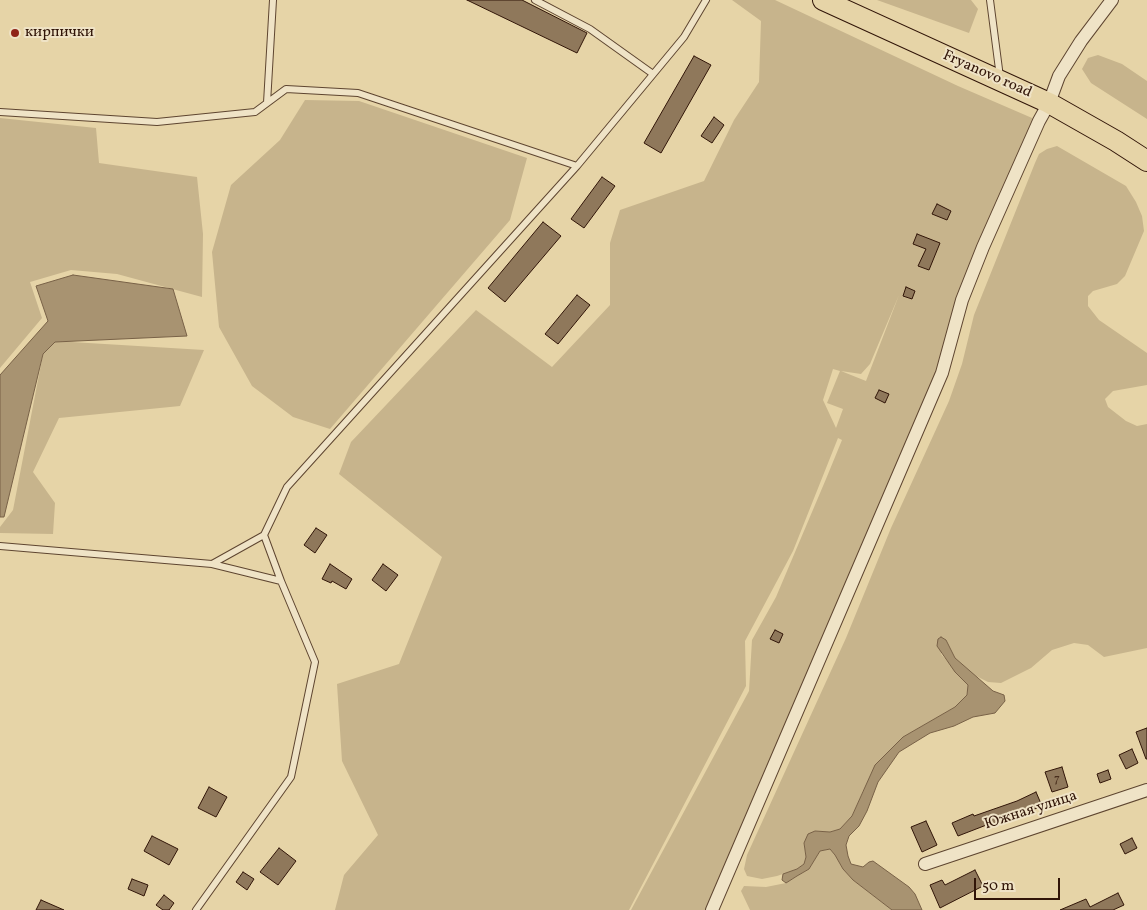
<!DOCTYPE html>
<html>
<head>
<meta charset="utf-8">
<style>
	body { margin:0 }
	#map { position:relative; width:1147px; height:910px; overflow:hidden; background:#e6d4a7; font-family:Vollkorn,serif }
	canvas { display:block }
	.scale { position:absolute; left:974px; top:878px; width:86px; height:22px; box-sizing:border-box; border:2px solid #311508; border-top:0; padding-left:6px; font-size:15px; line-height:18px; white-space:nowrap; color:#311508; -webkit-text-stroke:4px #efe3c6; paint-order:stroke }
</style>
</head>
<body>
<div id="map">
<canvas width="1147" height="910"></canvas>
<div class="scale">50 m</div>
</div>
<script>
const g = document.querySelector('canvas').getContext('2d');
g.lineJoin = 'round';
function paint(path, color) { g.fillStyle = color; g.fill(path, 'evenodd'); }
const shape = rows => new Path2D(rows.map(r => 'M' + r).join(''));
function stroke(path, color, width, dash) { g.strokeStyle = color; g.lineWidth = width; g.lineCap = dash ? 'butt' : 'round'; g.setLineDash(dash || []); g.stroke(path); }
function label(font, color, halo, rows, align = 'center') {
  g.font = font + ' Vollkorn,serif'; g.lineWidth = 4; g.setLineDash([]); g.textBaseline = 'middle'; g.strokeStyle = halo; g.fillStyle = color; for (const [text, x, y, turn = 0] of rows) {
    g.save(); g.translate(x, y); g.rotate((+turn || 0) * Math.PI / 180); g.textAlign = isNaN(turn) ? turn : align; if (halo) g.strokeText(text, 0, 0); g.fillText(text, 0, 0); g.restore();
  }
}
paint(shape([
	[732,0,775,0,958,86,1039,121,983,247,942,373,712,910,631,910,749,691,752,640,776,597,826,479,842,440,838,438,793,551,745,641,746,686,629,910,335,910,344,875,378,835,342,761,337,684,399,664,442,557,339,474,351,442,476,310,552,367,610,305,610,243,620,210,704,181,734,120,759,82,761,21],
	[899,295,866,381,841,371,861,374,870,364],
	[833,369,840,371,827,403,843,409,836,428,823,400],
	[877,0,971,0,978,9,969,33],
	[1098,55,1122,64,1147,81,1147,119,1091,83,1082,69,1088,58],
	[305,100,359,101,527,158,510,220,330,429,293,417,252,386,219,327,212,252,231,185,280,140],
	[0,118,96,128,99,163,197,177,203,234,202,297,117,274,71,270,30,282,42,318,0,368],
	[1057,146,1126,186,1136,202,1142,216,1144,231,1125,276,1117,284,1093,291,1088,296,1088,306,1099,320,1147,353,1147,385,1113,391,1105,399,1108,407,1126,421,1137,426,1147,424,1147,648,1104,657,1088,645,1074,643,1052,650,1031,668,1001,683,988,682,972,674,955,658,946,640,941,654,968,685,967,695,955,707,903,737,863,791,852,816,840,829,830,832,815,831,804,843,806,857,804,864,797,869,777,876,762,879,747,876,744,869,747,855,846,638,891,528,949,401,962,364,974,315,1035,163,1039,154,1047,149],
	[55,341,204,350,180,406,59,418,33,472,55,503,53,534,0,533,0,527,13,510,43,354],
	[830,849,835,855,843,869,853,880,892,910,750,910,741,891,744,886,766,887,786,883,809,869,820,851]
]), '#c7b48c');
const water = shape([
	[73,275,173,289,187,336,55,342,43,354,4,517,0,517,0,375,48,321,36,286,73,275],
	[941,637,946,640,955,658,993,691,1004,695,1005,701,995,713,973,717,954,726,930,733,899,752,878,782,867,811,859,826,849,836,846,845,848,856,851,864,863,867,869,862,873,861,909,887,915,894,922,910,892,910,853,880,843,869,835,855,830,849,820,851,809,869,797,876,786,883,782,880,783,874,797,869,804,864,806,857,804,843,808,834,815,831,830,832,840,829,852,816,875,765,903,737,955,707,967,695,968,685,955,672,937,646,938,639,941,637]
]);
paint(water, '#a89371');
stroke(water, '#786147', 1);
const building = shape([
	[467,0,522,0,587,33,577,53,467,0],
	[694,56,711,65,661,153,644,143,694,56],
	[714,117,724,125,712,143,701,136,714,117],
	[602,177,615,186,584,228,571,219,602,177],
	[937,204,951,211,947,220,932,214,937,204],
	[543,222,561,236,505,302,488,288,543,222],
	[917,234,940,243,929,270,918,266,926,249,913,244,917,234],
	[906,287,915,291,912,299,903,296,906,287],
	[577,295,590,305,558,344,545,334,577,295],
	[879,390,889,394,885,403,875,398,879,390],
	[316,528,327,535,315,553,304,545,316,528],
	[330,564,352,579,346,589,332,581,331,583,322,579,330,564],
	[383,564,398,575,386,591,372,580,383,564],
	[775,630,783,634,779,643,770,639,775,630],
	[1147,728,1147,759,1146,759,1136,732,1147,728],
	[1132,749,1138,763,1126,769,1119,755,1132,749],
	[1062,767,1068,787,1052,792,1045,772,1062,767],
	[1108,770,1111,779,1100,783,1097,774,1108,770],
	[209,787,227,797,216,817,198,808,209,787],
	[1036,792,1042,806,990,827,989,824,958,836,952,823,973,814,974,816,1017,801,1036,792],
	[926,821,937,845,922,852,911,827,926,821],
	[152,836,178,849,169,865,144,851,152,836],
	[1132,838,1137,848,1125,854,1120,844,1132,838],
	[279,848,296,861,278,885,260,872,279,848],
	[975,870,983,886,940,908,930,885,942,880,945,885,975,870],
	[243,872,254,879,247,890,236,882,243,872],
	[132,879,148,885,144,896,128,889,132,879],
	[1118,893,1124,905,1113,910,1060,910,1086,899,1090,907,1118,893],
	[164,895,174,903,169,910,163,910,156,905,164,895],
	[41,900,64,910,36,910,41,900]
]);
paint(building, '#8f785b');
stroke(building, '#311508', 1);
const lane = shape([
	[535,0,590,29,653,74],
	[990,0,1000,77],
	[267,103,273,0],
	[0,112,157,122,255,112,286,89,358,93,577,166,287,487,264,535,212,564,0,546],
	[577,166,684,37,706,0],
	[212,564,281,581,264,535],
	[196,910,291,777,315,662,281,581]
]);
const street = shape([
	[925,864,1147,790],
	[712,910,942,373,962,300,983,247,1039,121,1049,103,1059,76,1081,41,1112,0]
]);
const primary = shape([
	[823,0,1049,103,1116,141,1147,161]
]);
stroke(lane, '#5e4530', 8);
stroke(street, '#5e4530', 14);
stroke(primary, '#311508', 22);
stroke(lane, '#efe3c6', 6);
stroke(street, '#efe3c6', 12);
stroke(primary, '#e6d4a7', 20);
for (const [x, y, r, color] of [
	[15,33,5,"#8f2418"]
]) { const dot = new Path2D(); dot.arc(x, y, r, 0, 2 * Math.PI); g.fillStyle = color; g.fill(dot); stroke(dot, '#efe3c6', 2); }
label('12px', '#482e1d', null, [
	["7",1057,780]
]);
label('15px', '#311508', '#efe3c6', [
	["кирпички",25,33]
], 'left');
label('15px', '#311508', '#efe3c6', [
	["Fryanovo road",987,75,24],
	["Южная улица",1031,811,-18]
]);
</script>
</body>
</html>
